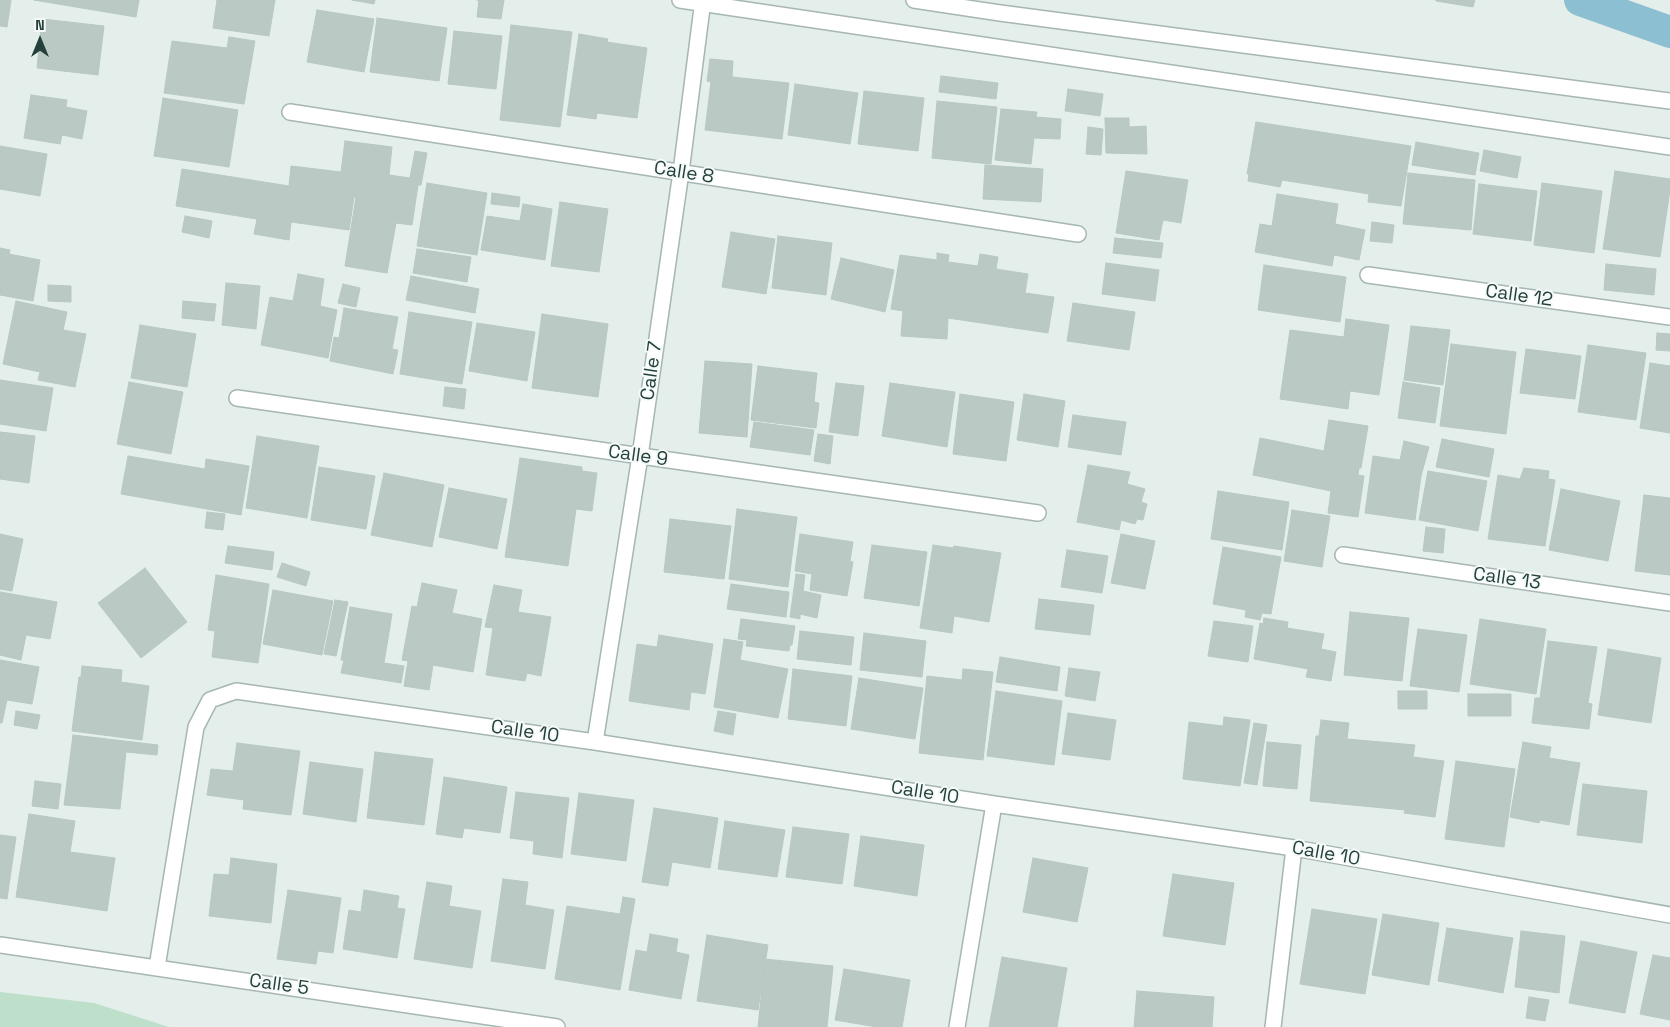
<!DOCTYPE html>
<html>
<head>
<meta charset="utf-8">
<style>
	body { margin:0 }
	#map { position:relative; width:1670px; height:1027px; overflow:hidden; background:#e4eeeb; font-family:"Space Grotesk",sans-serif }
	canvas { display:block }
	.north { position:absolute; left:15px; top:15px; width:50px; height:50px; -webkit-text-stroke:4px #f5faf8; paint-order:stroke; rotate:0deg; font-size:14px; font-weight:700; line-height:20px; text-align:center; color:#23403c }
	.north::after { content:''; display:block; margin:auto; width:18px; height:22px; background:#23403c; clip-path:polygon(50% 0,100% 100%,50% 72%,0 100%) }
</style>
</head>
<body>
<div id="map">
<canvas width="1670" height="1027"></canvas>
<div class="north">N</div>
</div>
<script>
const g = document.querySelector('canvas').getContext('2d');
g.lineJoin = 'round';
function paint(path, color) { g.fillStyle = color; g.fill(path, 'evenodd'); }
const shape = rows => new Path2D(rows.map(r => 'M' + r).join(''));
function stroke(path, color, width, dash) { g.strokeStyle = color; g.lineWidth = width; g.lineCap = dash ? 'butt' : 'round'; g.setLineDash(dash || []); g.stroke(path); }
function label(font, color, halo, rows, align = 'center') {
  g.font = font + ' "Space Grotesk",sans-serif'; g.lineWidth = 4; g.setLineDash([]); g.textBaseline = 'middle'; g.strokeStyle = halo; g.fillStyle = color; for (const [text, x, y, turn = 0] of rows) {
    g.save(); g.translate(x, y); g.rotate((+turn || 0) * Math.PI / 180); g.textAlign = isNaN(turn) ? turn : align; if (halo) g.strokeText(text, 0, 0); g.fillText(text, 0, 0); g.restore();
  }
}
paint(shape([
	[0,992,94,1003,169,1027,0,1027]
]), '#bedfca');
stroke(shape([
	[1580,0,1670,32]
]), '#8dbfd2', 32);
const building = shape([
	[0,0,11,0,7,27,0,26,0,0],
	[34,0,139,0,136,17,34,0],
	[217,0,275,0,269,36,213,28,217,0],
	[352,0,375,0,374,4,352,0],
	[477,0,504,0,501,19,477,17,479,0,477,0],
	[1436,0,1475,0,1473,7,1436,1,1436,0],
	[317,10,374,19,364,72,307,62,317,10],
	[377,18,447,28,439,81,370,72,377,18],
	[42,19,104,26,98,75,37,68,42,19],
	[511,25,572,32,560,127,500,120,511,25],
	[454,31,502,36,496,89,448,84,454,31],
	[579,34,608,39,607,42,647,48,637,118,597,113,596,119,567,115,579,34],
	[229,37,255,41,244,104,164,93,172,41,227,48,229,37],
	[710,59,733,61,732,77,789,83,782,139,705,130,711,82,707,81,710,59],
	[941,76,998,83,996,99,939,92,941,76],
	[795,84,858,93,850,144,788,135,795,84],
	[1068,89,1103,94,1100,116,1065,111,1068,89],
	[864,91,924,98,918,151,858,144,864,91],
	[31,95,67,100,66,107,87,111,82,139,62,135,60,144,24,138,31,95],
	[163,98,238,110,229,167,154,156,163,98],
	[937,101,997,107,991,164,932,158,937,101],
	[1001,109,1037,112,1036,117,1061,119,1060,139,1034,138,1031,164,995,160,1001,109],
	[1105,118,1129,118,1129,127,1146,126,1147,154,1106,153,1105,118],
	[1256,122,1411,146,1401,206,1368,202,1369,194,1282,180,1280,187,1248,181,1249,174,1247,174,1256,122],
	[1088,127,1103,129,1101,155,1086,154,1088,127],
	[345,141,392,147,389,175,410,178,415,151,427,153,421,185,418,185,412,225,396,223,387,273,345,266,356,197,354,197,349,230,291,222,289,240,254,234,257,219,176,206,182,169,289,186,291,166,341,172,345,141],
	[1416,142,1479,153,1475,175,1412,165,1416,142],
	[0,146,47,154,40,196,0,189,0,146],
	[1484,150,1521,157,1517,178,1480,171,1484,150],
	[985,165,1043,169,1041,202,983,199,985,165],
	[1126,171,1188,180,1181,223,1163,220,1159,240,1116,233,1126,171],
	[1615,171,1670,179,1670,190,1660,257,1603,249,1615,171],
	[1408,173,1475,180,1471,230,1403,224,1408,173],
	[427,183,487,193,477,255,417,246,427,183],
	[1542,183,1602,191,1594,253,1534,245,1542,183],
	[1479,184,1537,191,1531,241,1473,234,1479,184],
	[492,193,520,197,519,207,491,204,492,193],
	[1277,194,1338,204,1335,224,1365,230,1359,260,1334,255,1332,266,1255,252,1260,224,1272,226,1277,194],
	[560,202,608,209,599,272,551,266,560,202],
	[523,204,552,209,545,260,481,250,487,216,520,221,523,204],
	[185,216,212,221,209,238,182,232,185,216],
	[1372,222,1394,225,1392,243,1370,241,1372,222],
	[731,232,775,239,766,294,722,287,731,232],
	[778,236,832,243,826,295,772,288,778,236],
	[1115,238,1163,243,1161,258,1113,253,1115,238],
	[0,248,10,250,9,254,40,260,33,301,0,295,0,248],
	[417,249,471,257,467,282,413,273,417,249],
	[937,253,949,255,948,262,978,266,980,254,998,257,996,269,1028,274,1025,293,1054,297,1048,333,948,318,947,339,901,336,903,311,891,309,900,255,937,260,937,253],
	[841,258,894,270,885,312,831,299,841,258],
	[1106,263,1159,270,1155,301,1102,294,1106,263],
	[1606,264,1656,269,1654,295,1604,290,1606,264],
	[1264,265,1346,277,1340,322,1258,310,1264,265],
	[298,274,324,279,320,306,337,310,328,358,261,345,270,297,293,301,298,274],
	[411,276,479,289,475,313,406,300,411,276],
	[226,283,260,286,256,329,222,325,226,283],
	[343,284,360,288,356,307,338,303,343,284],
	[48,285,71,286,71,302,48,301,48,285],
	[16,301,67,312,63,330,86,334,75,387,38,380,40,372,3,364,16,301],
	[183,301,216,304,214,321,182,318,183,301],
	[1073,303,1135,312,1129,350,1067,341,1073,303],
	[344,308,398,317,392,349,398,350,393,374,330,361,334,337,339,338,344,308],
	[409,312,472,322,462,384,400,374,409,312],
	[542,314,608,324,598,397,532,388,542,314],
	[1346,319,1389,325,1379,395,1350,391,1348,409,1280,399,1290,330,1344,337,1346,319],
	[477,323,535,332,527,381,469,371,477,323],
	[140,325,196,334,187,387,131,378,140,325],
	[1411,326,1450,330,1443,385,1404,380,1411,326],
	[1657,333,1670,334,1670,351,1656,350,1657,333],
	[1451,344,1516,352,1506,434,1440,426,1451,344],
	[1588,345,1646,353,1636,420,1578,412,1588,345],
	[1526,349,1581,356,1575,399,1520,393,1526,349],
	[705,361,752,364,747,437,699,433,705,361],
	[1650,363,1670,366,1670,433,1640,428,1650,363],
	[758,366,817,373,814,402,819,403,816,428,751,420,758,366],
	[0,380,53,388,46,431,0,424,0,380],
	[129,382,183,392,171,454,117,444,129,382],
	[1403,382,1440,388,1435,423,1398,418,1403,382],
	[836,383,864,386,858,436,829,432,836,383],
	[890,383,955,392,947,447,882,436,890,383],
	[445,387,466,389,464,409,443,406,445,387],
	[960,394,1014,402,1006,461,953,454,960,394],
	[1024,394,1065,401,1058,447,1017,440,1024,394],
	[1073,415,1126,422,1121,455,1068,447,1073,415],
	[1329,420,1368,426,1361,468,1359,468,1358,475,1364,476,1358,517,1328,513,1331,491,1253,475,1260,438,1324,451,1329,420],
	[754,422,814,430,810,455,750,447,754,422],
	[0,432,35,436,29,483,0,479,0,432],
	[818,434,833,436,830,464,814,461,818,434],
	[257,436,319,446,307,518,246,508,257,436],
	[1442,439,1494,449,1489,477,1436,467,1442,439],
	[1404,441,1429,447,1421,476,1415,520,1365,513,1373,456,1400,460,1404,441],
	[128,456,205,469,206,459,249,466,241,515,121,494,128,456],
	[520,458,582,467,582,471,597,473,592,511,576,509,568,566,505,557,520,458],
	[1088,465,1130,472,1127,484,1145,489,1141,502,1147,504,1143,520,1137,519,1135,524,1121,520,1119,530,1077,522,1088,465],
	[319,467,375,476,366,529,311,520,319,467],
	[1524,468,1549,471,1548,479,1555,480,1545,546,1488,539,1498,475,1520,479,1524,468],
	[1428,471,1487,481,1478,531,1419,520,1428,471],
	[384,473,444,485,432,547,371,535,384,473],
	[449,488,507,499,497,549,439,537,449,488],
	[1561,489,1620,501,1608,561,1549,550,1561,489],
	[1218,491,1289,502,1282,550,1211,539,1218,491],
	[1644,495,1670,498,1670,575,1635,571,1644,495],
	[737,509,797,517,788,587,729,579,737,509],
	[1292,510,1330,516,1322,567,1284,561,1292,510],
	[207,512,225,514,223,530,205,528,207,512],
	[670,519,731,526,724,579,664,572,670,519],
	[1426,527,1445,529,1443,553,1423,551,1426,527],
	[0,534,23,539,12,591,0,589,0,534],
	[800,534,853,542,850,561,853,562,847,596,810,590,812,574,795,571,800,534],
	[1121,534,1155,541,1145,589,1111,583,1121,534],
	[872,545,927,552,919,606,864,598,872,545],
	[933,545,953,548,954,546,1001,553,989,622,954,616,952,633,920,628,933,545],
	[228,546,274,552,272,570,225,563,228,546],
	[1223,547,1281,557,1271,614,1262,613,1260,620,1245,617,1246,610,1213,604,1223,547],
	[1067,550,1108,556,1102,593,1061,587,1067,550],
	[282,563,310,572,306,586,277,577,282,563],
	[145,568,187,622,141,658,98,603,145,568],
	[796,574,805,575,803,591,821,595,817,618,800,614,800,619,790,617,796,574],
	[216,575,269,584,258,663,212,657,215,631,208,630,216,575],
	[422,583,457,590,452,613,482,619,473,672,433,665,429,690,404,686,408,661,402,660,412,606,417,607,422,583],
	[731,584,789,592,786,617,727,609,731,584],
	[494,585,522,590,518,612,551,617,541,676,527,673,525,681,486,675,493,628,485,627,494,585],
	[273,590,333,601,322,655,263,644,273,590],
	[0,592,57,602,50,639,26,635,21,660,0,655,0,592],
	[1039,599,1094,605,1090,635,1035,629,1039,599],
	[335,600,348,602,336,656,324,654,335,600],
	[350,607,392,614,384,663,404,666,401,683,341,673,344,660,341,660,350,607],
	[1350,612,1409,618,1402,681,1344,675,1350,612],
	[1264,618,1288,622,1287,628,1324,634,1321,649,1336,652,1331,681,1306,677,1308,669,1254,659,1260,623,1263,624,1264,618],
	[741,619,795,626,792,645,790,645,789,651,746,646,747,640,738,639,741,619],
	[1480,619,1546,629,1536,694,1470,684,1480,619],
	[1214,621,1253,626,1248,662,1208,656,1214,621],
	[1418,629,1467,635,1459,692,1410,686,1418,629],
	[800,631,854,637,851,665,797,659,800,631],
	[864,633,926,641,922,677,860,670,864,633],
	[659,635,713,644,705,694,691,692,689,710,629,701,637,644,657,647,659,635],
	[724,639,743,642,740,660,788,669,778,718,714,707,724,639],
	[1548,641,1597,647,1588,703,1592,704,1589,729,1532,723,1535,698,1540,698,1548,641],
	[1608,649,1661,658,1651,723,1598,715,1608,649],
	[1000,657,1060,667,1057,691,996,682,1000,657],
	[0,660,39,667,32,704,7,700,2,723,0,723,0,660],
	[82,666,122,670,121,682,149,686,142,740,72,731,79,677,81,677,82,666],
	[1069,668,1100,672,1095,701,1065,696,1069,668],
	[793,669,852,676,846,726,788,719,793,669],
	[963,669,993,672,983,760,919,753,927,676,962,680,963,669],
	[859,678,923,688,915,739,851,729,859,678],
	[996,691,1062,701,1054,765,987,756,996,691],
	[1398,691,1427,691,1427,709,1398,709,1398,691],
	[1468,694,1511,694,1511,716,1468,716,1468,694],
	[16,711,40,715,37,729,14,725,16,711],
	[718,711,736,714,733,735,714,731,718,711],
	[1068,713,1116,720,1110,760,1062,754,1068,713],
	[1224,717,1250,720,1240,786,1183,779,1189,722,1223,726,1224,717],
	[1321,720,1349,723,1347,739,1415,745,1413,757,1444,761,1435,817,1404,813,1405,810,1310,801,1316,736,1319,736,1321,720],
	[1254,723,1267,725,1257,785,1244,783,1254,723],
	[73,735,158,745,157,755,126,752,120,809,64,805,73,735],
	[1267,742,1301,745,1297,789,1263,786,1267,742],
	[1523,742,1551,747,1549,758,1580,763,1569,825,1540,820,1539,823,1510,817,1523,742],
	[237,743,300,751,291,815,243,809,244,800,207,795,211,769,233,771,237,743],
	[375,752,433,759,424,825,367,818,375,752],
	[1456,761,1515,769,1504,847,1445,839,1456,761],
	[310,762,363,769,356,822,303,814,310,762],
	[444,777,507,787,500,833,464,828,462,838,436,834,444,777],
	[35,781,61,784,58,809,32,806,35,781],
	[1583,784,1647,791,1642,843,1577,835,1583,784],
	[516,792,569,798,562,858,533,854,534,841,510,838,516,792],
	[579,793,634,800,626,861,571,854,579,793],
	[654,808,718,818,710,868,672,862,668,886,642,882,654,808],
	[29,814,75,821,70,852,115,858,107,911,16,897,29,814],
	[725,821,785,830,777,877,718,869,725,821],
	[793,827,849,834,842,884,786,877,793,827],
	[0,835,16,837,7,899,0,898,0,835],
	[861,836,924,845,917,896,854,886,861,836],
	[231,858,277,864,271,923,209,916,214,874,229,875,231,858],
	[1033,858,1088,868,1077,922,1023,912,1033,858],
	[1173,874,1234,883,1225,945,1163,936,1173,874],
	[503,879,528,882,525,905,554,910,545,969,491,961,503,879],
	[427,882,452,886,449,906,481,911,472,968,414,959,427,882],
	[288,890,341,898,333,953,318,951,316,964,277,959,288,890],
	[364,890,399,896,397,908,405,909,397,958,343,949,349,910,361,912,364,890],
	[623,897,635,899,620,990,555,979,567,906,620,914,623,897],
	[1312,909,1377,919,1365,994,1300,984,1312,909],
	[1383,914,1439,923,1429,985,1372,975,1383,914],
	[1447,928,1513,938,1503,993,1438,981,1447,928],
	[1521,931,1565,936,1559,993,1515,987,1521,931],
	[650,934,678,939,676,952,689,955,681,999,629,990,636,950,647,952,650,934],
	[707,935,768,945,758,1010,697,1001,707,935],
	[1581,941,1637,952,1625,1013,1569,1003,1581,941],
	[1653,955,1670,958,1670,1020,1640,1014,1653,955],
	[1002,957,1067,968,1057,1027,989,1027,1002,957],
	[765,959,833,966,827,1027,758,1027,765,959],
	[844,969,910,980,902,1027,877,1027,835,1020,844,969],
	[1137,991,1214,997,1212,1027,1134,1027,1137,991],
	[1529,997,1549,1000,1545,1021,1526,1018,1529,997]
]);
paint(building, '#bac9c4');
stroke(building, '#b7c8c3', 1);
const minor = shape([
	[680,0,1670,147],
	[914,0,1000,13,1670,101],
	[290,112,1078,234],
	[1368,275,1670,317],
	[237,398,1038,513],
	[1343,555,1670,603],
	[595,742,640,456,681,172,703,0],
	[0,945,557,1027],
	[157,967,196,727,210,700,236,691,595,742,994,804,1294,848,1670,915],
	[957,1027,994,804],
	[1273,1027,1294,848]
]);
stroke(minor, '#a6b6b3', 18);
stroke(minor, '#fff', 15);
label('19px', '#23403c', '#f5faf8', [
	["Calle 8",684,173,9],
	["Calle 12",1519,296,8],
	["Calle 7",652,371,-82],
	["Calle 9",638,456,8],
	["Calle 13",1507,579,8],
	["Calle 10",525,732,8],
	["Calle 10",925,793,9],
	["Calle 10",1326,854,10],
	["Calle 5",279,985,8]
]);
</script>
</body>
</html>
